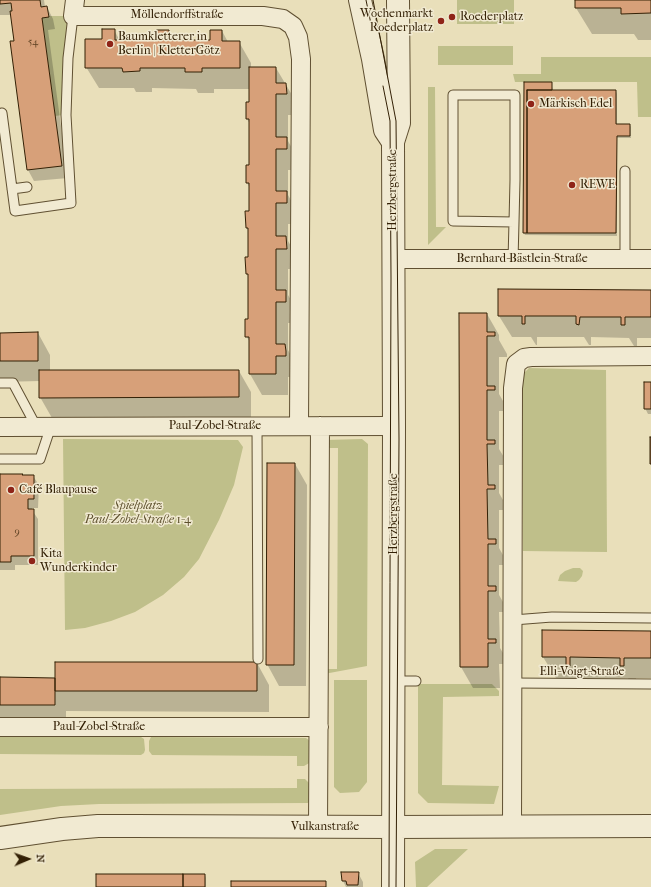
<!DOCTYPE html>
<html>
<head>
<meta charset="utf-8">
<style>
	body { margin:0 }
	#map { position:relative; width:651px; height:887px; overflow:hidden; background:#e9dfba; font-family:"IM FELL French Canon",serif }
	canvas { display:block }
	.north { position:absolute; left:8px; top:839px; width:40px; height:40px; -webkit-text-stroke:3px #f1ead2; paint-order:stroke; rotate:88deg; font-size:11px; font-weight:700; line-height:16px; text-align:center; color:#332005 }
	.north::after { content:''; display:block; margin:auto; width:14px; height:18px; background:#332005; clip-path:polygon(50% 0,100% 100%,50% 72%,0 100%) }
</style>
</head>
<body>
<div id="map">
<canvas width="651" height="887"></canvas>
<div class="north">N</div>
</div>
<script>
const g = document.querySelector('canvas').getContext('2d');
g.lineJoin = 'round';
function paint(path, color) { g.fillStyle = color; g.fill(path, 'evenodd'); }
const shape = rows => new Path2D(rows.map(r => 'M' + r).join(''));
function stroke(path, color, width, dash) { g.strokeStyle = color; g.lineWidth = width; g.lineCap = dash ? 'butt' : 'round'; g.setLineDash(dash || []); g.stroke(path); }
function label(font, color, halo, rows, align = 'center') {
  g.font = font + ' "IM FELL French Canon",serif'; g.lineWidth = 3; g.setLineDash([]); g.textBaseline = 'middle'; g.strokeStyle = halo; g.fillStyle = color; for (const [text, x, y, turn = 0] of rows) {
    g.save(); g.translate(x, y); g.rotate((+turn || 0) * Math.PI / 180); g.textAlign = isNaN(turn) ? turn : align; if (halo) g.strokeText(text, 0, 0); g.fillText(text, 0, 0); g.restore();
  }
}
paint(shape([
	[457,0,514,0,514,24,457,24],
	[49,16,69,16,64,54,63,115,55,116,42,18,49,17],
	[438,46,513,46,513,65,438,65],
	[541,57,651,57,651,117,638,117,637,82,515,82,513,74,541,74],
	[428,87,435,87,436,227,446,227,428,245],
	[529,368,606,370,607,552,523,551,522,375],
	[63,439,238,440,243,447,234,485,219,520,199,559,184,577,163,595,135,612,111,621,85,628,65,630],
	[362,439,368,444,367,666,324,674,325,669,337,669,338,448,325,448,325,440],
	[573,568,580,568,583,571,582,576,579,580,576,582,558,581,560,575,565,571],
	[334,680,367,680,367,782,359,792,340,793,334,787],
	[418,684,492,684,499,691,499,696,443,697,442,785,499,786,494,804,428,803,418,793],
	[0,736,141,737,144,739,145,750,144,753,141,755,0,754],
	[151,737,306,738,310,741,311,762,304,766,297,766,297,756,152,755,149,751,149,741],
	[297,779,305,779,313,787,309,801,308,803,99,804,61,806,0,815,0,789,297,788],
	[435,849,468,849,427,887,416,887,415,862]
]), '#bfbf8a');
paint(shape([
	[0,0,44,0,45,7,47,7,53,19,55,29,48,30,68,178,34,181,28,170,11,15,0,15],
	[651,0,651,40,638,40,634,34,592,34,576,8],
	[114,30,120,41,157,41,168,31,174,41,211,41,222,31,228,42,239,42,251,63,251,68,276,68,298,105,298,115,288,115,288,141,298,159,298,170,288,170,288,195,298,213,299,224,288,224,288,241,298,258,298,269,288,269,288,295,298,312,298,323,288,323,288,350,297,367,297,377,288,377,288,395,262,395,250,374,250,342,246,336,249,320,249,278,247,274,249,258,249,233,247,228,250,212,250,188,247,183,250,166,250,124,247,119,247,103,250,103,250,89,214,89,214,93,198,93,196,89,152,88,152,92,136,92,134,88,99,88,86,67,103,40],
	[551,83,553,91,616,91,617,94,617,125,630,125,631,127,631,138,617,138,617,236,525,235,524,233],
	[651,291,651,338,637,338,637,346,634,346,629,338,591,337,591,345,589,345,584,337,537,337,537,345,536,345,531,337,512,337,499,316],
	[487,314,499,335,499,340,507,354,507,357,499,357,499,394,507,408,507,411,499,411,499,449,507,462,507,465,499,465,499,493,507,507,507,510,499,510,499,548,507,562,507,565,499,565,499,595,507,609,507,612,499,612,500,648,508,661,508,664,499,664,500,688,473,688,461,667],
	[38,333,50,355,50,371,239,371,251,392,251,418,52,418,40,397,40,381,0,382,0,334],
	[651,383,651,414,648,414,645,408],
	[295,464,307,485,306,686,279,686,267,664],
	[0,475,22,475,23,476,33,476,39,485,38,508,32,508,32,510,38,519,38,565,15,565,15,570,0,570],
	[543,631,651,632,651,678,636,678,636,687,633,687,628,678,581,678,581,687,579,687,574,678,556,678,543,657],
	[257,663,269,685,269,712,66,711,66,726,0,726,0,678,56,679],
	[342,873,358,873,363,882,363,887,346,887,343,881],
	[205,875,206,878,206,887,97,887]
]), '#0003');
const building = shape([
	[0,0,40,0,41,7,47,6,49,17,42,18,62,166,27,170,10,41,14,41,10,11,12,11,11,3,0,4,0,0],
	[575,0,651,0,651,13,621,14,621,8,575,8,575,0],
	[102,29,115,29,115,40,156,40,156,30,169,30,169,40,210,40,210,30,222,30,222,41,240,41,240,68,202,68,202,72,185,72,185,68,140,68,140,71,123,72,122,68,85,68,85,39,102,39,102,29],
	[249,67,276,67,276,83,286,83,287,94,276,94,276,137,287,137,287,149,276,149,276,191,287,191,287,203,276,203,276,236,286,236,287,249,276,249,276,290,286,290,286,302,276,302,276,344,285,344,286,351,286,356,276,356,276,374,249,374,249,337,245,337,245,319,248,319,248,274,246,274,245,257,248,257,248,228,246,228,245,211,249,211,249,183,246,183,246,165,249,165,249,119,246,119,246,102,249,102,249,67],
	[524,82,552,82,552,90,527,90,527,233,523,233,524,82],
	[527,90,616,90,616,124,630,124,630,136,617,136,616,233,527,233,527,90],
	[498,289,651,290,651,317,625,317,625,325,621,325,621,317,580,317,579,325,576,324,576,316,525,316,525,324,522,324,522,316,498,316,498,289],
	[459,313,487,313,487,332,495,332,495,336,487,336,487,386,495,386,495,390,487,390,487,440,495,440,495,444,487,444,488,485,495,485,495,489,487,489,488,539,496,539,496,544,488,544,488,586,496,586,496,591,488,591,488,639,496,639,496,643,488,643,488,667,460,667,459,313],
	[38,332,38,361,0,361,0,333,38,332],
	[39,370,239,370,239,397,39,398,39,370],
	[644,382,651,382,651,409,644,409,644,382],
	[650,437,651,437,651,464,650,464,650,437],
	[267,463,295,463,294,665,266,665,267,463],
	[0,474,23,474,22,475,34,475,34,499,28,499,28,509,34,509,34,556,11,556,11,562,0,562,0,474],
	[542,630,651,631,651,658,624,658,624,666,620,666,620,658,570,657,570,666,566,666,566,657,542,657,542,630],
	[55,662,257,662,257,691,55,691,55,662],
	[0,677,55,678,55,705,0,705,0,677],
	[341,872,359,872,358,885,347,885,346,881,342,881,341,872],
	[96,874,183,874,183,887,96,887,96,874],
	[183,874,205,874,205,887,183,887,183,874],
	[231,881,326,881,326,887,231,887,231,881]
]);
paint(building, '#d7a079');
stroke(building, '#332005', 1);
const service = shape([
	[2,113,15,211,71,203,66,115,68,58,73,16],
	[625,171,625,259],
	[12,189,27,187],
	[513,260,514,222,515,180,515,95,453,95,453,221,514,222],
	[0,383,13,383,36,426],
	[257,426,258,659],
	[0,459,40,459,51,426],
	[513,620,552,617,651,618],
	[394,681,416,681],
	[513,683,651,684]
]);
const minor = shape([
	[75,0,73,16,263,16,283,19,293,26,298,37,301,59,299,426],
	[394,259,651,259],
	[0,427,394,426],
	[0,727,319,727],
	[318,827,320,426],
	[512,827,513,388,516,364,524,358,531,357,651,356]
]);
const tertiary = shape([
	[360,0,373,59,385,130,393,142],
	[0,838,62,829,98,826,134,826,393,827,651,826],
	[393,887,394,426,393,142,399,123,398,0]
]);
stroke(service, '#605032', 11);
stroke(minor, '#605032', 20);
stroke(tertiary, '#605032', 24);
stroke(service, '#f1ead2', 9);
stroke(minor, '#f1ead2', 18);
stroke(tertiary, '#f1ead2', 22);
stroke(shape([
	[366,0,371,24],
	[373,0,396,121,399,439,396,887],
	[383,86,390,121,391,278,389,887]
]), '#332005', 1);
for (const [x, y, r, color] of [
	[452,17,4,"#8f2418"],
	[441,21,4,"#8f2418"],
	[110,44,4,"#8f2418"],
	[531,104,4,"#8f2418"],
	[572,185,4,"#8f2418"],
	[11,490,4,"#8f2418"],
	[32,561,4,"#8f2418"]
]) { const dot = new Path2D(); dot.arc(x, y, r, 0, 2 * Math.PI); g.fillStyle = color; g.fill(dot); stroke(dot, '#f1ead2', 1.5); }
label('10px', '#5c4022', null, [
	["54",33,43],
	["9",17,533]
]);
label('12px', '#332005', '#f1ead2', [
	["Wochenmarkt",433,14,"right"],
	["Roederplatz",433,28,"right"],
	["Roederplatz",460,17],
	["Baumkletterer in",118,37],
	["Berlin | KletterGötz",118,51],
	["Märkisch Edel",539,104],
	["REWE",580,185],
	["Café Blaupause",19,490],
	["Kita",40,554],
	["Wunderkinder",40,568]
], 'left');
label('12px', '#332005', '#f1ead2', [
	["Möllendorffstraße",177,15],
	["Herzbergstraße",393,190,-90],
	["Bernhard-Bästlein-Straße",522,259],
	["Paul-Zobel-Straße",215,426],
	["Herzbergstraße",394,514,-90],
	["Elli-Voigt-Straße",582,672],
	["Paul-Zobel-Straße",99,727],
	["Vulkanstraße",325,827]
]);
label('italic 12px', '#5d502d', '#f1ead2', [
	["Spielplatz",138,506],
	["Paul-Zobel-Straße 1-4",138,520]
]);
</script>
</body>
</html>
